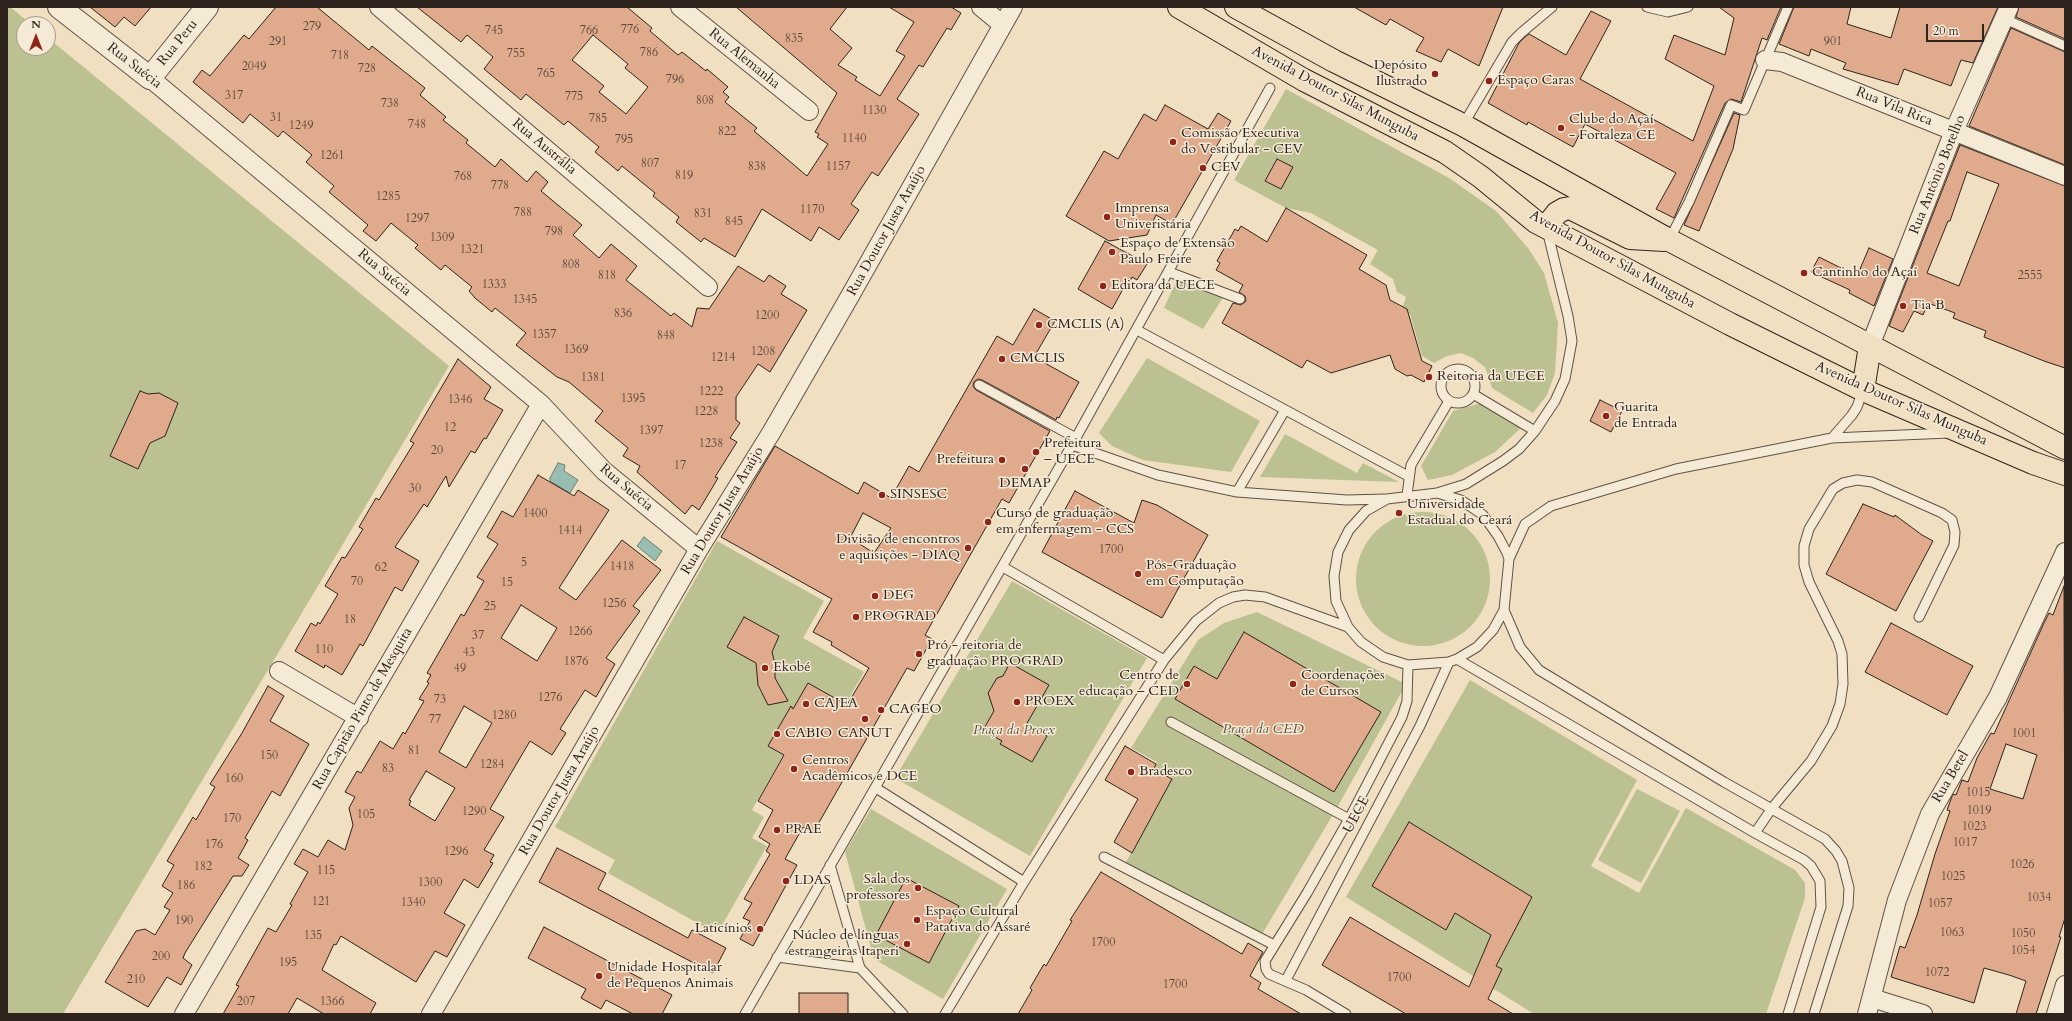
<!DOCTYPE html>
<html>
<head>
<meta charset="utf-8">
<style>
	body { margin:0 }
	#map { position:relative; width:2072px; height:1021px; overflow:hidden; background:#f0dfc0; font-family:Cardo,serif }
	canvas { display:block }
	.frame { position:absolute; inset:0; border:8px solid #2f231d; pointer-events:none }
	.north { position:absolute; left:16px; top:16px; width:40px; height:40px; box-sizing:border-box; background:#f5ead6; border:1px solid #a69a8c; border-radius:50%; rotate:0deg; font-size:11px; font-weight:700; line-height:16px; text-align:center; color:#2f231d }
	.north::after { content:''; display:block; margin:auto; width:14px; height:18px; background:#8f2418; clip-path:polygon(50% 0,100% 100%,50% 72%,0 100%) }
	.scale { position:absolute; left:1926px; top:24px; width:58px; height:18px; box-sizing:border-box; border:2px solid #2f231d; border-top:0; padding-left:5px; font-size:12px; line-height:14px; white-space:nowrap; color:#2f231d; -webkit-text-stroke:3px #f5ead6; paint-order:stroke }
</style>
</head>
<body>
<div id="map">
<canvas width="2072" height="1021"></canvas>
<div class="frame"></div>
<div class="north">N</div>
<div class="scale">20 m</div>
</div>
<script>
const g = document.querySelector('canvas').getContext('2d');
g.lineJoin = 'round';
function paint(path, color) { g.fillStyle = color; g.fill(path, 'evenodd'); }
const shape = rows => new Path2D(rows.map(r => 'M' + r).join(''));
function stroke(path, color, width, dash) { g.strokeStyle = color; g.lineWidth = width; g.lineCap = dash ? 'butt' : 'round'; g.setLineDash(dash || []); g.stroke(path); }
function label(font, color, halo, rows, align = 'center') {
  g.font = font + ' Cardo,serif'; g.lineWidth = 3; g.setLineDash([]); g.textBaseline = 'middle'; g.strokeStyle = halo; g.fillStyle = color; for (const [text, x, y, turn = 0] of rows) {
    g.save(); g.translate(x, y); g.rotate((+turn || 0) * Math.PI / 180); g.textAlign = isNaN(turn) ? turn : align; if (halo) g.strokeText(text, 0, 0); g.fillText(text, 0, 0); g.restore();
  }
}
paint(shape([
	[7,7,10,7,31,24,24,24,24,48,48,48,48,38,449,366,63,1014,7,1014],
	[1286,89,1449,178,1496,211,1528,248,1544,273,1558,323,1555,373,1547,395,1533,413,1492,388,1485,367,1473,358,1461,353,1447,356,1434,363,1422,356,1410,314,1402,309,1406,297,1397,292,1393,279,1370,264,1378,250,1311,213,1286,208,1234,180],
	[1176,282,1224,296,1203,329,1164,308],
	[1147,358,1260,421,1231,472,1143,460,1112,446,1099,433],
	[1482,403,1522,427,1495,452,1452,475,1428,480,1421,466,1453,411],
	[1285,434,1357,473,1363,463,1399,482,1260,477],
	'1356 579a67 67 0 1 1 134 0a67 67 0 1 1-134 0Z',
	[717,541,824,601,803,638,864,672,836,721,798,700,778,735,790,743,752,810,764,817,752,838,767,846,717,934,608,873,615,860,555,827],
	[1012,581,1147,658,1030,856,895,778],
	[1257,612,1406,684,1338,806,1258,941,1125,864,1172,777,1155,768,1157,762,1131,748,1198,640,1224,623],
	[1470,680,1637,780,1591,866,1639,893,1686,808,1795,870,1805,883,1805,898,1766,1014,1534,1014,1346,897],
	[1637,789,1680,811,1641,883,1598,860],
	[871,809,1007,889,943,999,874,959,845,852]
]), '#bbc191');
const water = shape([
	[558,463,565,465,564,471,578,480,570,493,550,481,550,478,558,463],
	[644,537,662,551,655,561,637,546,644,537]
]);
paint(water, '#9abdb2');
stroke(water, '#6f7f76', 1);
const building = shape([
	[90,7,151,7,135,26,124,17,115,27,90,7],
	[276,7,317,7,369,50,372,46,425,88,420,95,446,117,443,120,468,140,466,143,495,167,501,159,527,182,536,171,548,182,541,191,582,225,573,235,599,258,611,244,637,266,626,280,671,316,674,313,692,327,697,308,709,309,738,266,764,282,769,275,786,286,781,294,807,310,770,372,758,364,736,397,736,420,740,423,730,438,737,442,715,477,718,478,699,510,692,505,685,514,637,472,640,466,623,456,628,448,595,421,603,411,569,382,557,377,516,345,526,333,495,308,492,312,475,298,469,291,472,287,445,265,441,270,415,248,418,245,391,223,376,241,363,231,368,225,329,192,334,186,306,162,312,155,283,131,278,137,250,114,243,123,193,82,202,70,210,76,244,35,249,39,276,7],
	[417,7,627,7,652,28,650,31,678,55,682,52,706,71,707,69,728,87,723,92,729,97,725,102,757,128,754,131,807,176,828,144,817,137,819,134,815,132,837,93,736,7,847,7,830,29,852,48,838,65,857,77,855,80,880,96,905,56,896,51,914,22,889,7,951,7,961,13,951,30,947,28,923,67,919,65,897,99,919,114,878,176,872,172,851,204,859,210,839,240,819,227,811,241,762,209,735,257,704,238,701,242,676,222,679,217,653,196,655,193,622,166,618,171,595,152,599,147,568,121,564,125,526,94,521,100,484,69,493,57,467,35,461,42,417,7],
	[593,35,628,64,625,68,648,87,626,114,599,92,604,86,572,60,593,35],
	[1354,7,1503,7,1479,66,1448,49,1441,62,1416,51,1424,38,1390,19,1386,25,1354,7],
	[1719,7,1781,7,1767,40,1762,38,1741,102,1731,99,1725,103,1674,218,1656,209,1676,173,1585,124,1573,147,1528,122,1527,125,1488,103,1519,43,1525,37,1529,34,1566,55,1591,11,1611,21,1580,79,1693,141,1714,86,1665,59,1674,35,1725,55,1734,18,1719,7],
	[1794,7,1851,7,1847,24,1891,38,1900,7,1998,7,1973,63,1961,60,1951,86,1904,69,1898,85,1843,69,1846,63,1811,49,1809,56,1779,44,1794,7],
	[2019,7,2065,7,2065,39,2016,17,2019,7],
	[2011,28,2065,52,2065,165,1969,126,2011,28],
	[1165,105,1208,129,1218,113,1231,121,1172,224,1156,215,1147,235,1109,241,1066,216,1104,151,1118,159,1144,114,1156,121,1165,105],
	[1734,113,1740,115,1733,149,1699,231,1684,225,1734,113],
	[1960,145,2065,186,2065,368,2044,361,1984,337,1986,331,1953,318,1955,313,1928,303,1923,315,1914,311,1903,332,1889,326,1960,145],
	[1967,172,1999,184,1959,286,1927,273,1948,221,1950,221,1967,172],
	[1277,159,1293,167,1281,189,1265,181,1277,159],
	[1286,208,1367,255,1359,269,1386,285,1390,300,1407,309,1422,361,1432,366,1424,382,1411,375,1407,376,1395,369,1390,355,1331,373,1307,360,1302,368,1222,323,1233,303,1241,305,1246,301,1245,296,1239,292,1243,285,1216,270,1220,263,1217,261,1235,229,1238,231,1241,226,1267,242,1286,208],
	[1105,241,1147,264,1137,280,1132,277,1129,283,1127,282,1112,309,1078,289,1105,241],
	[1869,248,1893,259,1874,306,1849,293,1850,290,1811,272,1819,257,1857,276,1869,248],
	[1034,309,1055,321,1034,357,1079,382,1059,418,1057,417,1056,420,982,380,978,379,974,382,973,386,976,390,1050,431,1009,503,1002,499,925,635,932,639,914,671,907,668,813,833,803,827,785,859,797,865,753,946,740,939,750,921,743,918,752,903,744,899,770,854,766,851,770,844,759,837,773,810,758,801,784,755,768,746,791,706,793,709,808,683,847,705,869,668,831,645,832,642,813,632,832,599,721,537,775,446,858,494,864,482,891,498,909,466,919,472,997,336,1013,345,1034,309],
	[863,513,891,528,874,553,850,538,863,513],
	[458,359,491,387,484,399,503,410,486,439,484,438,475,453,471,451,449,487,446,476,427,507,424,504,395,547,419,561,402,591,395,587,363,646,360,644,342,675,325,665,324,668,295,651,311,623,316,626,318,622,320,624,338,594,325,586,342,557,345,558,363,529,359,527,376,498,379,500,414,443,410,441,458,359],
	[140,391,148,394,159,393,178,403,165,436,150,443,138,469,110,456,140,391],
	[1600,400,1622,411,1611,432,1590,421,1600,400],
	[538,475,574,496,578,490,609,510,559,588,576,600,622,540,661,570,633,606,640,611,606,658,615,664,596,697,585,690,560,729,566,733,552,755,530,741,490,809,504,817,484,850,494,855,490,862,493,863,478,888,464,879,444,913,465,925,447,957,435,951,416,982,341,936,336,945,334,944,322,970,376,1003,370,1014,324,1014,297,998,288,1014,223,1014,239,986,236,985,268,928,276,932,292,905,290,904,308,872,294,864,303,849,318,857,328,840,345,850,353,825,349,808,355,797,345,792,357,771,361,773,380,741,393,749,403,732,405,734,424,701,419,699,429,683,427,682,431,675,427,673,461,614,464,616,484,581,477,577,498,544,487,537,502,511,513,517,538,475],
	[521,605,557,628,537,661,501,638,521,605],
	[464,706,492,723,466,768,439,752,464,706],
	[426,771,455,788,435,821,409,805,411,801,409,800,426,771],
	[1075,491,1134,523,1142,500,1157,505,1208,535,1162,618,1042,552,1075,491],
	[1863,504,1894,517,1895,515,1922,535,1933,541,1896,611,1826,574,1863,504],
	[2064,586,2065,918,2059,937,2061,937,2036,1014,2016,1014,2026,981,2009,975,1984,968,1974,1003,1891,977,1900,946,1905,948,1917,915,1935,854,1950,811,1947,810,1951,799,1953,794,1956,795,1962,780,1968,782,1977,758,1991,733,1994,734,2044,623,2049,613,2053,615,2064,586],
	[2006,744,2037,755,2023,799,1990,789,2006,744],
	[744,617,779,636,772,652,775,664,775,678,788,701,768,705,758,685,756,663,727,647,744,617],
	[1891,623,1973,666,1947,715,1865,672,1891,623],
	[1244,632,1381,712,1334,792,1175,699,1194,666,1217,679,1244,632],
	[1010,663,1049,685,1026,725,1047,736,1032,762,1000,744,1002,741,983,730,994,711,988,693,997,678,1003,676,1010,663],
	[268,686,284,696,270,721,309,744,280,796,272,791,245,838,248,840,238,858,249,865,242,876,233,876,185,953,183,958,192,965,181,985,167,977,148,1007,105,982,136,931,145,929,155,935,170,910,164,907,173,893,162,886,174,865,167,861,193,817,196,820,215,787,210,784,242,733,268,686],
	[1125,746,1156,764,1154,769,1172,779,1132,853,1114,842,1138,799,1105,780,1125,746],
	[1409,822,1532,897,1496,966,1502,969,1488,999,1513,1014,1406,1014,1322,965,1350,917,1469,987,1491,935,1455,913,1446,930,1372,886,1409,822],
	[557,848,606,873,598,889,688,938,692,930,726,948,713,973,539,882,557,848],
	[1101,872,1242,954,1248,943,1263,952,1250,976,1261,983,1258,989,1301,1014,1018,1014,1032,990,1030,988,1044,964,1046,966,1072,921,1070,920,1101,872],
	[906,878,959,906,929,963,876,935,906,878],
	[544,927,672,995,662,1014,633,1014,606,1000,601,1009,581,998,586,989,528,958,544,927],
	[799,993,848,993,848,1014,799,1014,799,993]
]);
paint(building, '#dfab8c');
stroke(building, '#2f231d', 1);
const service = shape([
	[1647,7,1668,12,1688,7],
	[2005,19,2065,46],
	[1463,125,1512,42,1521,33,1552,7],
	[1669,240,1689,202,1731,105,1744,110,1788,7],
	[1169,272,1240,299],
	[1137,330,1408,476],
	'1441 386a17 17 0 1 1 34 0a17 17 0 1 1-34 0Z',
	[979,385,1076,438],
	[1473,394,1535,431],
	[1832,438,1852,415,1857,407,1863,390],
	[1072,445,1158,475,1237,492,1347,500,1385,499],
	[1237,492,1285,410],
	[1437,493,1466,484,1503,461,1519,449,1535,431,1555,401,1565,379,1572,341,1568,316,1547,230],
	[1407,495,1411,465,1449,401],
	[1509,559,1525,524,1551,506,1676,469,1832,438,1949,433],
	[1003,567,1164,660,1196,621,1219,603,1233,597,1245,595,1265,597,1348,627],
	[1504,610,1493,630,1477,647,1457,659,1449,662,1408,665,1383,657,1361,642,1348,627,1336,601,1334,576,1338,552,1349,530,1366,511,1387,499,1437,493,1461,500,1483,515,1498,536,1507,553,1509,559,1504,610,1520,647,1539,670,1724,782,1825,839,1836,851,1842,861,1849,888,1848,906,1814,1014],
	[1457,659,1755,833,1804,860,1811,866,1820,881,1821,907,1788,1014],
	[1171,722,1349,819],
	[876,788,1024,882],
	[1755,833,1772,808,1811,761,1832,726,1840,704,1843,684,1842,654,1838,641,1809,582,1804,565,1804,546,1809,529,1833,489,1843,483,1857,480,1872,482,1942,513,1952,520,1955,532,1954,545,1919,617],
	[1104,857,1274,945],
	[830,865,860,968,903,1014],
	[777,957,860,968],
	[1286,980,1420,726,1449,662],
	[745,1014,1072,445,1270,88],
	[945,1014,1024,882,1164,660],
	[1346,1014,1306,990,1269,974,1266,969,1265,961,1307,893,1349,819,1402,717,1407,701,1408,665]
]);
const minor = shape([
	[379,7,708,287],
	[680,7,809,111],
	[981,7,1003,25],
	[1765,60,1782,62,2065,176],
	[150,78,541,404,604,471,699,549],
	[1870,346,1954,131,2009,7],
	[279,671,359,718],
	[1872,998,1923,1014],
	[184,1014,541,404],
	[431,1014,699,549,771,433,850,296,1013,7],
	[1867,1014,1897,900,1930,814,1998,697,2065,552],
	[2056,1014,2065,985]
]);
const tertiary = shape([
	[59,7,150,78,207,7]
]);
const primary = shape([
	[1179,7,1304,80,1445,152,1481,177,1536,222,1730,324,1863,390,2033,463,2065,474],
	[1236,7,1334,61,1463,125,1669,240,2065,448],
	[1546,227,1557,213,1564,209,1570,208,1630,238,1664,240],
	[1863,390,1870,346]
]);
stroke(service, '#5f5246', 11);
stroke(minor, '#5f5246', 20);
stroke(tertiary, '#5f5246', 24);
stroke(primary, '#2f231d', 24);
stroke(service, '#f5ead6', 9);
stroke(minor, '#f5ead6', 18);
stroke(tertiary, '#f5ead6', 22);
stroke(primary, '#f0dfc0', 22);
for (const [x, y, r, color] of [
	[1435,74,4,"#8f2418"],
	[1489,81,4,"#8f2418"],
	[1561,128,4,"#8f2418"],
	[1173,142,4,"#8f2418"],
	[1203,168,4,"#8f2418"],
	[1107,217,4,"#8f2418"],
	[1112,252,4,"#8f2418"],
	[1804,273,4,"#8f2418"],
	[1103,286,4,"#8f2418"],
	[1903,306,4,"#8f2418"],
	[1039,325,4,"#8f2418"],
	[1002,359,4,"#8f2418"],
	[1429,377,4,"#8f2418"],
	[1606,416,4,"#8f2418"],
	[1036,452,4,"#8f2418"],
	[1002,460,4,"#8f2418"],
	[1025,469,4,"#8f2418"],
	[882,495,4,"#8f2418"],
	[1399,513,4,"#8f2418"],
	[988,522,4,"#8f2418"],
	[968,548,4,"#8f2418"],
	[1138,574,4,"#8f2418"],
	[875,596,4,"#8f2418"],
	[856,617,4,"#8f2418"],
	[919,654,4,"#8f2418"],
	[765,668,4,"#8f2418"],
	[1187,684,4,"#8f2418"],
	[1293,684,4,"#8f2418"],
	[1017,702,4,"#8f2418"],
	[806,704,4,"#8f2418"],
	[881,710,4,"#8f2418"],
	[865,719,4,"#8f2418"],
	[777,734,4,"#8f2418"],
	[794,769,4,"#8f2418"],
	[1131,772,4,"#8f2418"],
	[777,830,4,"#8f2418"],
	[786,881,4,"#8f2418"],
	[918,888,4,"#8f2418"],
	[917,920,4,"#8f2418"],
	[760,929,4,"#8f2418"],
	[907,944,4,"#8f2418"],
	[599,976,4,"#8f2418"]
]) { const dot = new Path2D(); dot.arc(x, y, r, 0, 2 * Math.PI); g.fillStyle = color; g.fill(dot); stroke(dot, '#f5ead6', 1.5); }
label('12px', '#5b4539', null, [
	["279",312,27],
	["776",630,30],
	["745",494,31],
	["766",589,31],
	["835",794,39],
	["291",278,42],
	["901",1833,42],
	["786",649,53],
	["755",516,54],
	["718",340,56],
	["2049",254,67],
	["728",367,69],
	["765",546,74],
	["796",675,80],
	["317",234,96],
	["775",574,97],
	["808",705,101],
	["738",390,104],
	["1130",874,111],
	["31",276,118],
	["785",598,119],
	["748",417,125],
	["1249",301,126],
	["822",727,132],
	["1140",854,139],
	["795",624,140],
	["1261",332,156],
	["807",650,164],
	["838",757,167],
	["1157",838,167],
	["819",684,176],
	["768",463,177],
	["778",500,186],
	["1285",388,197],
	["1170",812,210],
	["788",523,213],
	["831",703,214],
	["1297",417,219],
	["845",734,222],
	["798",554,232],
	["1309",442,238],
	["1321",472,250],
	["808",571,265],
	["818",607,276],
	["2555",2030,276],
	["1333",494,285],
	["1345",525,300],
	["836",623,314],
	["1200",767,316],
	["1357",544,335],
	["848",666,336],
	["1369",576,350],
	["1208",763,352],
	["1214",723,358],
	["1381",593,378],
	["1222",711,392],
	["1395",633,399],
	["1346",460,400],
	["1228",706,412],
	["12",450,428],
	["1397",651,431],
	["1238",711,444],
	["20",437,451],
	["17",680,466],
	["30",415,489],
	["1400",535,514],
	["1414",570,531],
	["1700",1111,550],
	["5",524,563],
	["1418",622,567],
	["62",381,568],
	["70",357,582],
	["15",507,583],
	["1256",614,604],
	["25",490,607],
	["18",350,620],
	["1266",580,632],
	["37",478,636],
	["110",324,650],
	["43",469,653],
	["1876",576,662],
	["49",460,669],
	["1276",550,698],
	["73",440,700],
	["1280",504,716],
	["77",435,720],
	["1001",2024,734],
	["81",414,751],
	["150",269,756],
	["1284",492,765],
	["83",388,769],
	["160",234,779],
	["1015",1978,793],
	["1019",1979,811],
	["1290",474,812],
	["105",366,815],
	["170",232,819],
	["1023",1974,827],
	["1017",1965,843],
	["176",214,845],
	["1296",456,852],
	["1026",2022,865],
	["182",203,867],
	["115",326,871],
	["1025",1953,877],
	["1300",430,883],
	["186",186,886],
	["1034",2039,898],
	["121",321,902],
	["1340",413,903],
	["1057",1940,904],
	["190",184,921],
	["1063",1952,933],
	["1050",2023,934],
	["135",313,936],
	["1700",1103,943],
	["1054",2023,951],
	["200",161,957],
	["195",288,963],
	["1072",1937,973],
	["1700",1399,978],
	["210",136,980],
	["1700",1175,985],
	["207",246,1002],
	["1366",332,1002]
]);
label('14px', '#2f231d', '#f5ead6', [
	["Rua Peru",178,43,-51],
	["Rua Alemanha",744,59,39],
	["Rua Suécia",134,66,38],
	["Avenida Doutor Silas Munguba",1335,94,28],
	["Rua Vila Rica",1894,107,22],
	["Rua Austrália",544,147,40],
	["Rua Antônio Botelho",1938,175,-68],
	["Rua Doutor Justa Araújo",887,231,-61],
	["Avenida Doutor Silas Munguba",1612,260,29],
	["Rua Suécia",384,273,40],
	["Avenida Doutor Silas Munguba",1901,404,24],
	["Rua Suécia",626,488,40],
	["Rua Doutor Justa Araújo",723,511,-59],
	["Rua Capitão Pinto de Mesquita",363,709,-60],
	["Rua Betel",1951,777,-59],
	["Rua Doutor Justa Araújo",560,791,-60],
	["UECE",1357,815,-62]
]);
label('14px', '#2f231d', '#f5ead6', [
	["Depósito",1427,66,"right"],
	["Ilustrado",1427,82,"right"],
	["Espaço Caras",1497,81],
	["Clube do Açaí",1569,120],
	["- Fortaleza CE",1569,136],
	["Comissão Executiva",1181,134],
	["do Vestibular - CEV",1181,150],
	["CEV",1211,168],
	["Imprensa",1115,209],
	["Univeristária",1115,225],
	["Espaço de Extensão",1120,244],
	["Paulo Freire",1120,260],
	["Cantinho do Açaí",1812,273],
	["Editora da UECE",1111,286],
	["Tia B",1911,306],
	["CMCLIS (A)",1047,325],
	["CMCLIS",1010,359],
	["Reitoria da UECE",1437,377],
	["Guarita",1614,408],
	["de Entrada",1614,424],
	["Prefeitura",1044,444],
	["– UECE",1044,460],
	["Prefeitura",994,460,"right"],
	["DEMAP",1025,484,"center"],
	["SINSESC",890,495],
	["Universidade",1407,505],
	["Estadual do Ceará",1407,521],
	["Curso de graduação",996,514],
	["em enfermagem - CCS",996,530],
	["Divisão de encontros",960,540,"right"],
	["e aquisições - DIAQ",960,556,"right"],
	["Pós-Graduação",1146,566],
	["em Computação",1146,582],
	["DEG",883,596],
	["PROGRAD",864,617],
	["Pró - reitoria de",927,646],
	["graduação PROGRAD",927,662],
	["Ekobé",773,668],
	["Centro de",1179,676,"right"],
	["educação – CED",1179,692,"right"],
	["Coordenações",1301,676],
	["de Cursos",1301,692],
	["PROEX",1025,702],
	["CAJEA",814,704],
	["CAGEO",889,710],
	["CABIO",785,734],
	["CANUT",865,734,"center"],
	["Centros",802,761],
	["Acadêmicos e DCE",802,777],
	["Bradesco",1139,772],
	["PRAE",785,830],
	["Sala dos",910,880,"right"],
	["professores",910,896,"right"],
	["LDAS",794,881],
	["Espaço Cultural",925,912],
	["Patativa do Assaré",925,928],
	["Laticínios",752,929,"right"],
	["Núcleo de línguas",899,936,"right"],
	["estrangeiras Itaperi",899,952,"right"],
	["Unidade Hospitalar",607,968],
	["de Pequenos Animais",607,984]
], 'left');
label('italic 14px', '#595240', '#f5ead6', [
	["Praça da CED",1263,730],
	["Praça da Proex",1014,731]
]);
</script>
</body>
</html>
